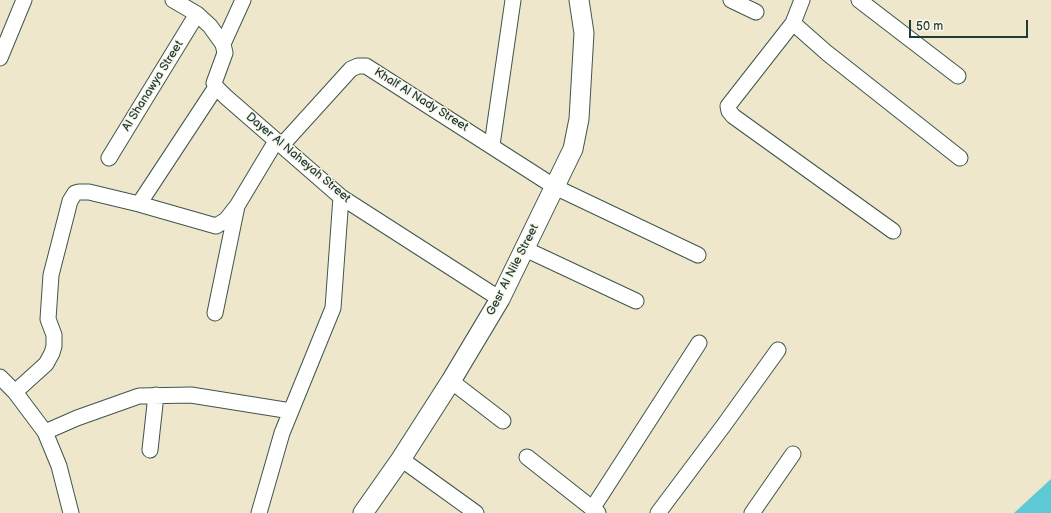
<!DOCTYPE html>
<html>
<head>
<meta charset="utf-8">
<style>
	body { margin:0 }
	#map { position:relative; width:1051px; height:513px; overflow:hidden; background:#eee7cb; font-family:"Balsamiq Sans",sans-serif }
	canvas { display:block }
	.scale { position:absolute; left:909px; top:20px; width:119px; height:18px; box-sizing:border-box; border:2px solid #1f3d34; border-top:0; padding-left:5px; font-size:12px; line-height:14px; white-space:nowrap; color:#1f3d34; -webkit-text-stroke:3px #fbf7ec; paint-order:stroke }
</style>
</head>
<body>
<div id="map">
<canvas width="1051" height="513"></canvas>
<div class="scale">50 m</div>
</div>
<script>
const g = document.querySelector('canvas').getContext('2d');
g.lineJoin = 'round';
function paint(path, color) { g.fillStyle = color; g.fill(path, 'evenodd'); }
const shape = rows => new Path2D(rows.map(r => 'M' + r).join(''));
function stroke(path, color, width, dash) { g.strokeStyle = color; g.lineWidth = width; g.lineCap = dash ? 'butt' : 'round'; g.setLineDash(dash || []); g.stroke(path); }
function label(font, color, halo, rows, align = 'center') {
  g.font = font + ' "Balsamiq Sans",sans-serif'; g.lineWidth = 3; g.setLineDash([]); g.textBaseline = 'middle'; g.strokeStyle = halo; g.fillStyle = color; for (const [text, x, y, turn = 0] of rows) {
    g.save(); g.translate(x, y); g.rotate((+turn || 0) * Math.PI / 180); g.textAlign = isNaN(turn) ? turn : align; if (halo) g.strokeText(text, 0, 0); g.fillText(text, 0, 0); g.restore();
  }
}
paint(shape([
	[1051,479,1051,513,1014,513]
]), '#5dc9d4');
const minor = shape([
	[173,0,197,14,210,26,223,44,225,53,214,83,216,87,226,97,341,197,500,299],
	[731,0,756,12],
	[802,0,793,23,827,53,960,158],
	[859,0,958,76],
	[793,23,728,106,729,111,733,116,893,231],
	[223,44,243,0],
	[0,58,24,0],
	[282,145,351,69,358,66,366,66,555,187,698,255],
	[492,145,513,0],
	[109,158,197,14],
	[139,204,216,87],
	[525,249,636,301],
	[215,313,237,206,276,141],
	[0,377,15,392,45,432,59,466,71,513],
	[451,381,503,421],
	[15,392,46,364,52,353,54,346,54,335,48,319,51,275,70,201,75,193,79,192,89,192,139,204,216,226,226,220,237,206],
	[45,432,77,418,139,396,191,395,291,411],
	[150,450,156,395],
	[527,457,598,513],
	[401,459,476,513],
	[592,509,699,343],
	[259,513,282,433,333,308,341,197],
	[658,513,724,425,778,350],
	[752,513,793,454]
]);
const tertiary = shape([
	[363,513,401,459,451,381,500,299,573,149,579,119,584,33,579,0]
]);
stroke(minor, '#3e564b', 17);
stroke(tertiary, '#3e564b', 21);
stroke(minor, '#fff', 15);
stroke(tertiary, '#fff', 19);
label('12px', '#1f3d34', '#fbf7ec', [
	["Al Shanawya Street",153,86,-58],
	["Khalf Al Nady Street",421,100,32],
	["Dayer Al Naheyah Street",298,158,40],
	["Gesr Al Nile Street",513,270,-63]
]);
</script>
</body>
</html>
